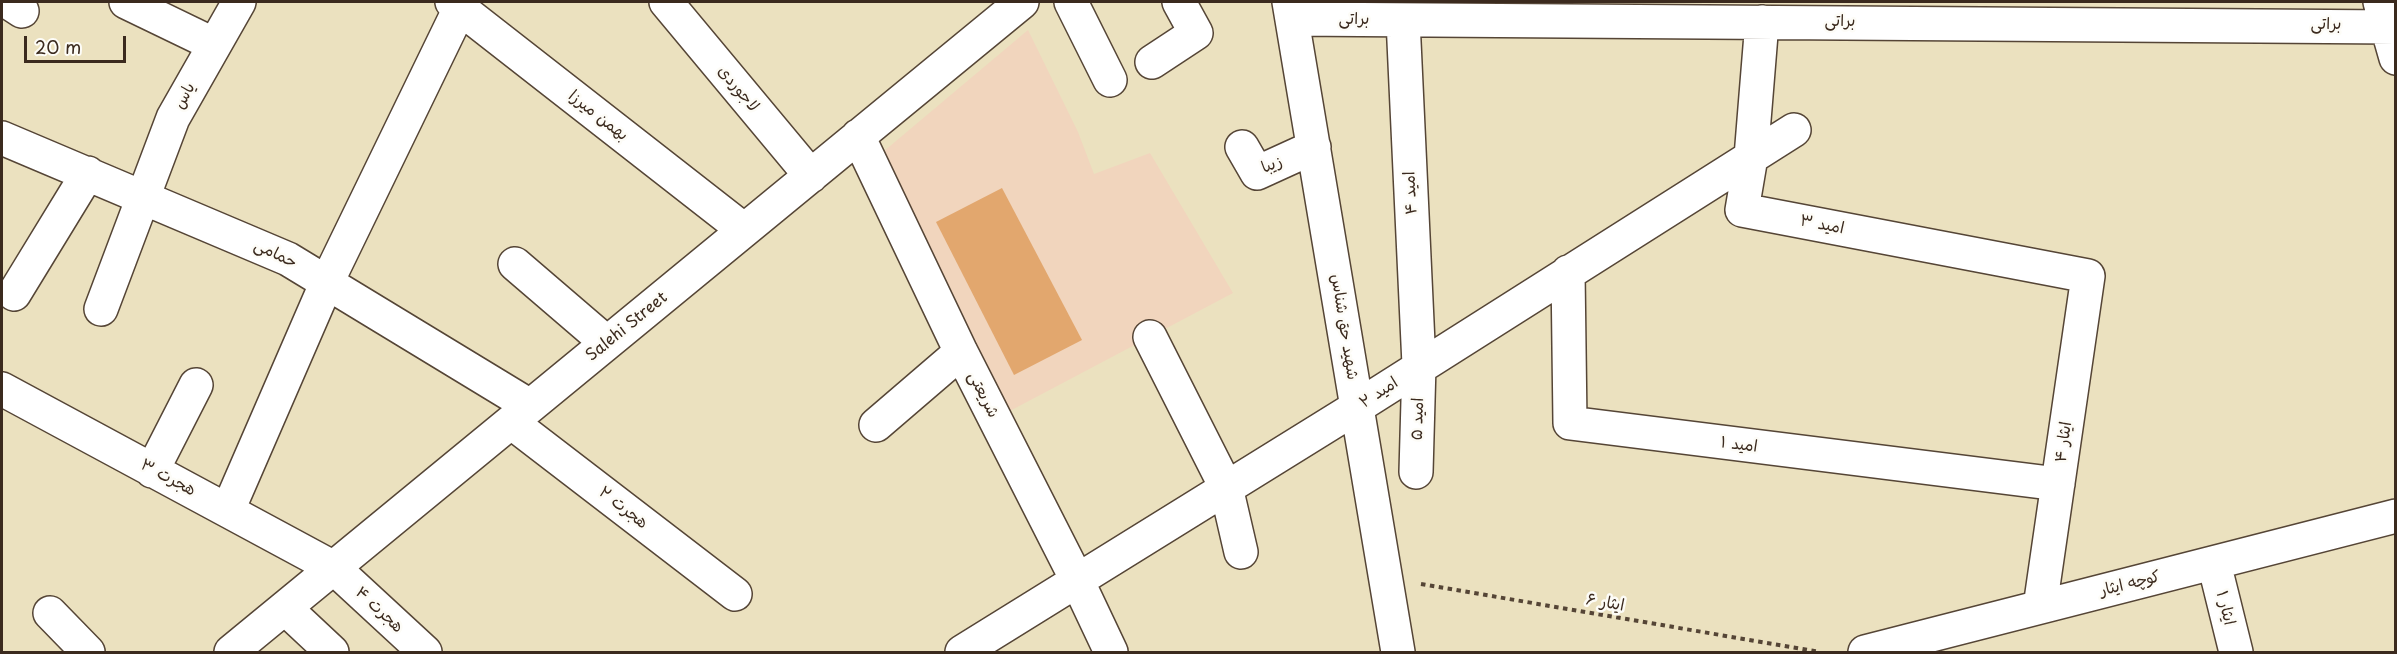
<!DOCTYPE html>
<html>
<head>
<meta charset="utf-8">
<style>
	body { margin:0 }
	#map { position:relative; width:2397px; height:654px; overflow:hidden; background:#ebe1bf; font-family:"Playpen Sans",sans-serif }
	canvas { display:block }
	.frame { position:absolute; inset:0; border:3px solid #3b2a1e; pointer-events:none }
	.scale { position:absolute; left:24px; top:36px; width:102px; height:27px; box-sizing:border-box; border:3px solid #3b2a1e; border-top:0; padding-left:8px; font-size:18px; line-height:21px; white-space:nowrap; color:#3b2a1e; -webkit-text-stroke:4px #fdfcf7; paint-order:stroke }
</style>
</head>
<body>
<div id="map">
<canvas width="2397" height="654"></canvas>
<div class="frame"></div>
<div class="scale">20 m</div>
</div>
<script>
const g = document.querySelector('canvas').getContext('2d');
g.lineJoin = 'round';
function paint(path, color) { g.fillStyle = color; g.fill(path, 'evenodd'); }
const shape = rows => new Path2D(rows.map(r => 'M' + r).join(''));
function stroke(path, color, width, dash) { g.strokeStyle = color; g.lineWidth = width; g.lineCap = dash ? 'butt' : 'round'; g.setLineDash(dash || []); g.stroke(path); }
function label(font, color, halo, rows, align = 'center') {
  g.font = font + ' "Playpen Sans","Playpen Sans Arabic",sans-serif'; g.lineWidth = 5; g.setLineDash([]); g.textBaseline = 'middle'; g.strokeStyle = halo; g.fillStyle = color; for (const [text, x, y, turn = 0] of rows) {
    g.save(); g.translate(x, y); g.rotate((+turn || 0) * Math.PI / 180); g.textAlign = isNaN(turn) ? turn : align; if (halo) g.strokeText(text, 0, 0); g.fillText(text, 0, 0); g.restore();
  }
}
paint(shape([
	[1028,30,1078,132,1094,174,1150,153,1233,293,1006,413,877,157]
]), '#f1d5bd');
paint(shape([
	[1002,188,1082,340,1014,375,936,222]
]), '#e2a76e');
const minor = shape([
	[8,2,22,11],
	[126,2,213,44],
	[452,2,744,230],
	[666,2,811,176],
	[1071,2,1110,80],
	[1289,2,1398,652],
	[2380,2,2396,58],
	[1292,19,2396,27],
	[1403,20,1419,365,1416,472],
	[1762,22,1751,157,1742,210,2088,276,2040,607],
	[1152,62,1196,33,1179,2],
	[858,136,961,352,1077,580,1111,652],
	[2,138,288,259,530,406],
	[1242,147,1257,173,1314,147],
	[515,264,607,343],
	[1568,272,1570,423,2058,484],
	[14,294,88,173],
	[101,309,173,118,239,2],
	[1150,337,1226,487,1241,552],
	[2,389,334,568,425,652],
	[511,422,735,594],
	[876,425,961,352],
	[152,471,196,385],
	[228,510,327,282,460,8],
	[2214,563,2236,652],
	[285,608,332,652],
	[50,613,88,652],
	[231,652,1022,2],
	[962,652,1357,407,1794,130],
	[1865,652,2396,516]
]);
stroke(minor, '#554536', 36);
stroke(shape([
	[1421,584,1820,652]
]), '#554536', 4, [4.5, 4.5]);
stroke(minor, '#fff', 33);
label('16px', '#3b2a1e', '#fdfcf7', [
	["براتی",1354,20],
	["براتی",1840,22],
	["براتی",2326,25],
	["لاجوردی",738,89,50],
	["یاس",185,96,-62],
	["بهمن میرزا",598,116,38],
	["زیبا",1272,165,-22],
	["امید ۴",1411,193,-93],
	["امید ۳",1822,225,11],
	["حمامی",275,254,25],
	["Salehi Street",627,327,-39],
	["شهید حق شناس",1344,327,81],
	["امید ۲",1379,393,-33],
	["شریعتی",983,395,63],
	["امید ۵",1418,419,-88],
	["ایثار ۴",2064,442,-82],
	["امید ۱",1739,445,7],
	["هجرت ۳",168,478,28],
	["هجرت ۲",623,508,38],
	["کوچه ایثار",2130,584,-14],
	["ایثار ۶",1605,603,10],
	["ایثار ۱",2225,608,76],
	["هجرت ۴",379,610,43]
]);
</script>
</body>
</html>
